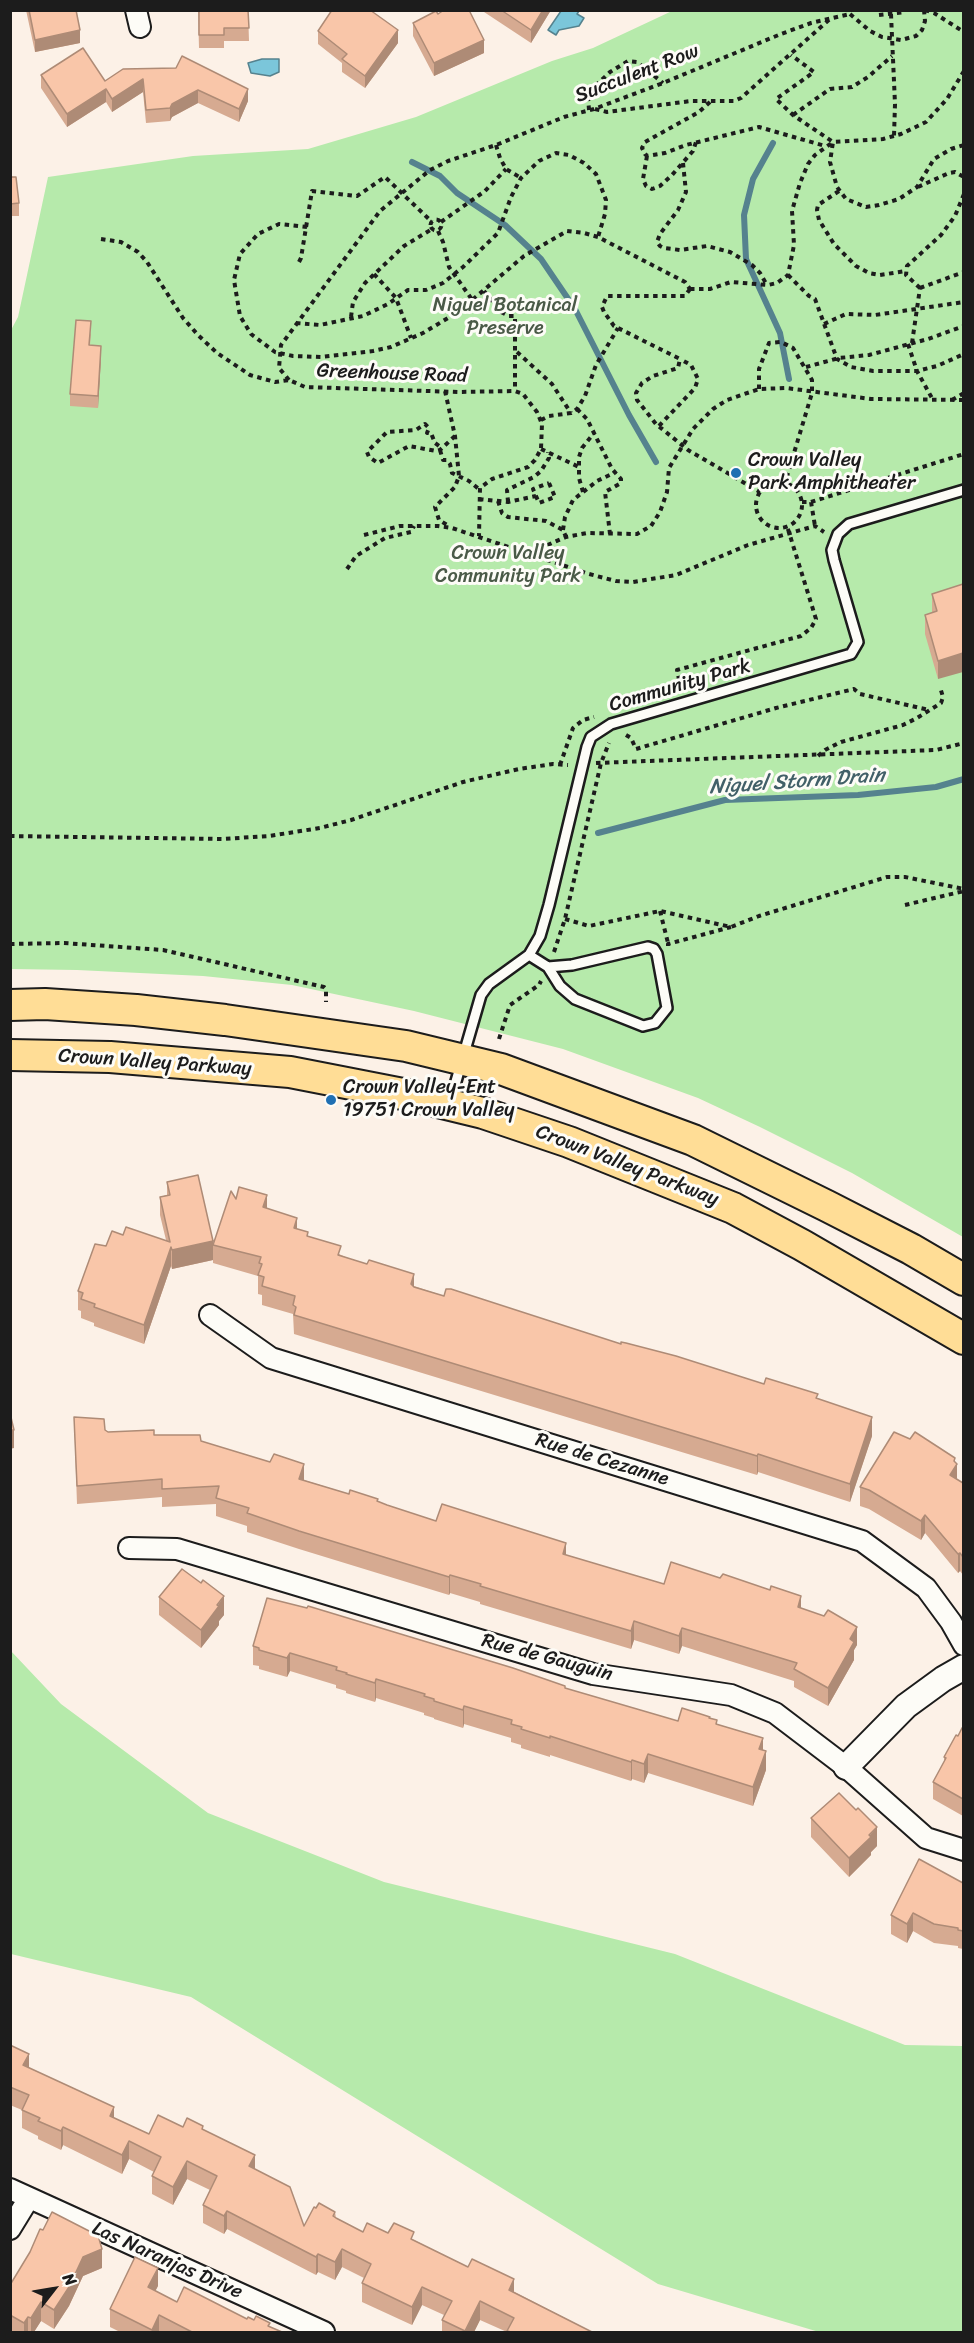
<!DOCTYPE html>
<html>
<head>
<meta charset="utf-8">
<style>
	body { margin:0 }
	#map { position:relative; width:974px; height:2343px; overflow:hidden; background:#fcf1e7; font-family:Sriracha,sans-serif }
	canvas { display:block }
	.frame { position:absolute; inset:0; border:12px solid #1c1c1c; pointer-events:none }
	.north { position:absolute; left:24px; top:2259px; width:60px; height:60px; -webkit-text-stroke:4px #fdfcf7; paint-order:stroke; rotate:59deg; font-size:16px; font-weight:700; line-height:24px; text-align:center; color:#1c1c1c }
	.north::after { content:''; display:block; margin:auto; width:21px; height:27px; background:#1c1c1c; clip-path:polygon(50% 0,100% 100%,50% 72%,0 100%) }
</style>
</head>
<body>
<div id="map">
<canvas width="974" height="2343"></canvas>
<div class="frame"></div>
<div class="north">N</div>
</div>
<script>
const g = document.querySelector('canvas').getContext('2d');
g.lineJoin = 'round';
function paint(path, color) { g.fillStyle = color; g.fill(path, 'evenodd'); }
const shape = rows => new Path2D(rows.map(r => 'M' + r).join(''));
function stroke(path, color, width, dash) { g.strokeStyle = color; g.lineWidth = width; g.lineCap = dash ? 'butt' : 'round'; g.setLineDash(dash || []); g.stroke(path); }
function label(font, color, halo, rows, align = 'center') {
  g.font = font + ' Sriracha,sans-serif'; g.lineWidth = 6; g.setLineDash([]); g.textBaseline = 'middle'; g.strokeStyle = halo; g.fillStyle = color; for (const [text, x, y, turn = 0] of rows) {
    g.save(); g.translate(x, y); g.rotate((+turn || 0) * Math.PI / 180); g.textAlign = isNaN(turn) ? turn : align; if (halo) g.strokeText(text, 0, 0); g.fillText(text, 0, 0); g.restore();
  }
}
paint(shape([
	[672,11,963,11,963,1237,852,1173,760,1127,698,1098,563,1049,414,1011,292,985,203,976,77,970,11,969,10,332,18,317,48,177,193,156,308,149,416,117,552,61,593,48],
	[10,1650,61,1704,208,1813,384,1882,675,1954,905,2045,963,2046,963,2332,819,2332,658,2284,191,1997,11,1954]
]), '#b6eaab');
const water = shape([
	[561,11,579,11,577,14,584,18,579,26,559,30,556,35,548,30,561,11],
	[262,59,279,59,279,72,270,76,251,73,248,63,262,59]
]);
paint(water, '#7bc6da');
stroke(water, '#55828e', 1.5);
stroke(shape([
	[773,143,753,179,744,215,746,259,780,333,789,379],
	[412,162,440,176,457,193,505,225,541,259,575,309,629,415,656,462],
	[598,833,725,800,858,795,936,787,964,779]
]), '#55828e', 6);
const service = shape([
	[529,955,548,967,560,986,575,999,643,1026,655,1023,667,1008,657,954,654,949,648,947,572,965,548,967],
	[450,1102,481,995,489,984,529,955,540,936,549,905,587,747,591,737,611,724,851,654,858,642,834,560,832,550,838,534,849,524,964,490]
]);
const minor = shape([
	[136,10,140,27],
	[210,1315,271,1358,862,1541,926,1588,951,1622,964,1645],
	[129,1548,177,1549,593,1674,731,1695,775,1713,846,1767,926,1838,964,1850],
	[10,2189,324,2332],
	[10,2229,29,2198]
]);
const tertiary = shape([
	[846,1767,906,1706,943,1679,964,1667]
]);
const primary = shape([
	[10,1005,45,1004,136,1010,225,1020,406,1046,501,1069,693,1140,827,1206,911,1249,964,1280],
	[10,1055,110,1057,290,1072,413,1096,483,1113,569,1142,733,1208,802,1245,964,1339]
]);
stroke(service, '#1c1c1c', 14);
stroke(minor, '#1c1c1c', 24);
stroke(tertiary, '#1c1c1c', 28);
stroke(primary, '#1c1c1c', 34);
stroke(shape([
	[925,10,934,13,964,32],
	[850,14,870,31,882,37,901,40,916,36,922,30,925,21,924,10],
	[891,14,895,104,894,136],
	[879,15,905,12],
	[964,71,947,99,926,122,901,134,883,139,833,142,830,162,837,187,846,199,866,207,879,205,899,199,917,187,934,159,951,149,964,145],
	[710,102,699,112,645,142,642,148,645,154,647,156,665,153,686,145,759,127,825,146],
	[595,109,607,112,691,101,734,101,741,98,831,18],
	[589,110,588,96,592,89,610,72,628,61,637,62,663,83],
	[793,115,830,89,852,87,868,77,892,56],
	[496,145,500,158,506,169,521,178],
	[647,156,643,179,646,186,652,189,660,186,672,175,693,151,696,142],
	[683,163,686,192,678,210,660,234,657,242,660,246,664,248,680,250,707,246,730,252,752,265,760,273,767,285],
	[918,187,949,173,955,172,964,177],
	[839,191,818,205,817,210,819,220,834,244,856,266,869,273,880,275,906,271],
	'430.5 225a5.5 5.5 0 1 1 11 0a5.5 5.5 0 1 1-11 0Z',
	[441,222,485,191,506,169],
	[307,227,279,224,258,234,240,254,234,280,240,316,251,334,275,352,293,356,321,357,373,351,391,347,423,333,458,312,524,256,567,231,584,233,598,237,685,282,690,289],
	[438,231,443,242,449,267,473,301],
	[101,239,121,242,138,252,147,262,183,318,198,335,217,353,250,375,275,382,289,380,305,387,458,392,515,391,523,394,537,412,542,424,541,449,535,460,528,467,492,479,480,488,479,536],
	[299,262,301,258,312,191,357,196,385,177,432,222],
	[374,274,396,298,411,338],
	[788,275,809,296,815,299,837,359,851,367,873,371,917,371,937,366,964,354],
	[920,288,906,275,907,266,941,235,955,216,964,194],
	[920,288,964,272],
	[690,289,685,296,607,296,602,307,604,312,614,326,680,359,678,368,653,376,642,383,636,393,637,400,656,424,688,450,760,492],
	[690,289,710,289,731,282,768,285,777,283,788,275,794,245,792,211,800,183,808,164,815,155,833,142,793,115,776,99,814,72,791,55],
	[484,291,501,312,509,316,515,316,515,391],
	[351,317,353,302,365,283,404,246,432,229],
	[296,323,320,325,363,316,388,304,408,290,426,290,443,283,463,267,498,233,511,197,521,178,539,161,556,153,569,155,584,163,596,174,606,200,605,214,598,237],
	[824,324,846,314,875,315,964,302],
	[912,343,920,288],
	[908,344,917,371,933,400],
	[517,352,552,384,571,413],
	[806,367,839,358,869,355,928,339,964,326],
	[289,380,279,368,281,345,380,211,430,170,448,161,496,145,564,117,594,109,663,83,781,34,811,23,850,14],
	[759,389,759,369,769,343,781,342,793,348,812,380,812,393,785,483],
	[445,391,455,436,459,476,455,487,435,507,439,520,449,526],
	[952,400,964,393],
	[577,409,587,419,612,469,621,479,621,483,605,492,610,534],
	[541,420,549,416,571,413,577,409,585,396,596,365,618,328],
	[659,426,695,388,698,379,691,365,680,359],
	[455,436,440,450,436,451,409,446,378,463,369,457,367,452,387,432,416,430,425,424,429,428,427,433,431,433,435,443,439,446,440,450,443,460,447,460,450,464,452,473,469,481,480,490],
	[541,449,579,467],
	'756 505a23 23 0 1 1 46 0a23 23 0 1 1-46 0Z',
	[549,483,555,497,539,503,533,489,549,483],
	[583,492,579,478,579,457,582,448,594,433],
	[479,499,508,502,536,496],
	[498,501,502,513,508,517,546,521,563,530,566,537],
	[508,502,507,490,534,477,541,471,549,458,548,452],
	[802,502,811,502,815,526],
	[811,502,964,454],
	[563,530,565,517,573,500,597,481,616,472],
	[364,535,400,526,438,526,452,528,589,574,616,581,633,582,676,575,748,545,815,526,824,532],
	[533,555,538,549,566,537,587,533,637,534,651,526,660,512,667,492,669,468,693,429,713,409,727,400,759,389,786,388,871,399,964,400],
	[347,569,356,556,385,538,411,532,414,526],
	[681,689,677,670,801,636,811,628,816,619,787,526],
	[626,735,631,738,636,749,776,708,854,689,860,694,929,710],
	[818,756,825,750,841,742,903,725,917,718,941,703,943,697,940,687],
	[596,763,936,750,964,743],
	[560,765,573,728,583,720,594,717],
	[10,836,222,839,269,836,320,828,351,820,463,782,519,769,553,764,568,765],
	[905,905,964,891],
	[660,911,668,943],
	[565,919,589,926,660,911,731,927,759,916,887,877,905,877,964,889],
	[10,944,64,943,163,950,324,987,326,989,326,1002],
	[668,946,668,944,731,927],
	[554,952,565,919,601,763,609,743],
	[499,1039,510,1005,539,985,541,981],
	[963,1195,964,1195]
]), '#1c1c1c', 4, [4.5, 4.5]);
stroke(service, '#fdfcf7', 9);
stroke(minor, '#fdfcf7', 20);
stroke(tertiary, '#fdfcf7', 24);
stroke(primary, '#ffdd96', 30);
paint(shape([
	[26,10,76,10,80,43,35,52],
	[198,10,248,10,249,41,224,41,224,48,199,48],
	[330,10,370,10,398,43,365,88,342,72,342,63,318,44,318,31,331,13],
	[481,10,551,10,531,43],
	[438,14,484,53,434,76,413,36,413,23],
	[123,69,248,101,239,122,198,103,172,117,170,121,146,123,143,92,112,112,106,102,67,127,41,88,41,75,105,81],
	[10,177,19,203,19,216,10,216],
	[91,332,90,345,101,357,98,408,70,406,70,394],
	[963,584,938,679,925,634,925,615,932,613,932,594],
	[167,1182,213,1244,236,1199,267,1208,308,1237,341,1255,414,1286,444,1296,818,1399,872,1436,850,1502,758,1472,757,1475,294,1334,293,1314,262,1305,262,1295,258,1294,258,1276,213,1263,213,1260,172,1269,171,1266,144,1344,94,1326,94,1323,81,1318,81,1311,78,1310,78,1291,106,1246,166,1240,160,1215,160,1197,167,1195],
	[74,1417,105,1430,108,1432,154,1435,201,1441,304,1480,349,1494,378,1502,387,1505,436,1521,566,1555,664,1584,801,1608,857,1645,854,1650,854,1660,828,1706,794,1687,794,1681,682,1646,679,1654,634,1640,631,1649,480,1604,480,1602,450,1593,449,1595,299,1549,247,1532,247,1526,216,1516,216,1504,162,1507,162,1497,77,1504],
	[955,1463,957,1479,963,1483,963,1575,960,1571,958,1573,925,1533,921,1540,869,1509,860,1506,860,1487],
	[201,1583,224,1615,219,1621,219,1625,201,1648,159,1615,159,1597],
	[253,1646,565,1689,678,1721,710,1718,717,1724,763,1750,766,1770,753,1806,648,1773,644,1783,632,1779,631,1781,550,1755,550,1757,521,1748,521,1745,511,1742,511,1738,464,1724,463,1728,434,1719,434,1718,424,1715,424,1713,376,1698,375,1702,346,1693,346,1691,336,1688,336,1685,290,1671,287,1677,259,1669,259,1666,253,1665],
	[963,1731,963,1816,933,1799,933,1782,944,1762,944,1757,958,1736],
	[811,1818,877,1846,871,1852,871,1855,849,1877,811,1837],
	[963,1883,963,1949,958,1948,958,1946,934,1943,913,1931,907,1943,891,1934,891,1915],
	[10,2045,29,2068,114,2118,149,2134,183,2127,203,2129,255,2169,304,2226,335,2212,336,2218,363,2232,388,2233,414,2240,592,2332,507,2332,480,2320,474,2332,442,2332,442,2320,444,2315,422,2305,412,2325,362,2302,362,2283,364,2278,342,2267,335,2280,318,2272,316,2275,227,2229,224,2234,203,2223,203,2205,210,2190,187,2179,173,2205,152,2194,152,2176,154,2172,129,2159,122,2174,63,2145,61,2150,38,2139,38,2136,22,2128,22,2110,10,2105],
	[102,2268,83,2276,69,2306,54,2329,41,2321,34,2332,10,2332,10,2285],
	[158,2286,155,2291,177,2302,247,2319,270,2327,282,2332,120,2332,110,2327,110,2309]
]), '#d6aa91');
paint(shape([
	[543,10,551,10,531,43,531,30],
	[80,30,80,43,35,52,35,40],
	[398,30,398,43,365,88,365,76],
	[484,40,484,53,434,76,434,63],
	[143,79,143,92,112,112,112,99],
	[106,89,106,102,67,127,67,114],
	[248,89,248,101,239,122,239,109],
	[198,90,198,103,172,117,170,121,170,108,172,104],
	[101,346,101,357,98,408,98,396],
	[963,653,963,672,938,679,938,661],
	[267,1195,267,1214,263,1207],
	[297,1218,297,1236,294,1228],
	[213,1241,213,1260,172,1269,172,1250],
	[171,1247,171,1266,144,1344,144,1325],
	[414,1274,414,1292,411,1284],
	[872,1417,872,1436,850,1502,850,1484],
	[10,1430,14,1430,14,1448,10,1449],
	[758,1454,758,1472,757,1475,757,1456],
	[955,1458,955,1466,957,1464,957,1483,950,1475,954,1461],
	[304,1464,304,1482,299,1479],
	[925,1515,925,1533,921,1540,921,1521],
	[566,1543,566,1561,563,1554],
	[960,1553,960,1571,958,1573,958,1554],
	[450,1575,450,1593,449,1595,449,1577],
	[224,1596,224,1615,219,1621,219,1625,201,1648,201,1630],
	[801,1596,801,1614,798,1607],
	[634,1621,634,1640,631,1649,631,1631],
	[857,1627,857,1645,854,1650,854,1660,828,1706,828,1688,850,1639],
	[682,1628,682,1646,679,1654,679,1636],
	[290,1653,290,1671,287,1677,287,1658],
	[376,1679,376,1698,375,1702,375,1683],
	[464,1706,464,1724,463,1728,463,1710],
	[763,1738,763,1757,759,1749],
	[766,1751,766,1770,753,1806,753,1787],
	[648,1754,648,1773,644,1783,644,1764],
	[632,1760,632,1779,631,1781,631,1762],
	[877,1827,877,1846,871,1852,871,1855,849,1877,849,1858],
	[913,1913,913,1931,907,1943,907,1924],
	[29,2054,29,2072,23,2065],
	[114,2107,114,2125,110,2116],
	[63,2127,63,2145,61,2150,61,2131],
	[129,2141,129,2159,122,2174,122,2155],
	[255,2155,255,2173,249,2166],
	[187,2161,187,2179,173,2205,173,2187],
	[227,2211,227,2229,224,2234,224,2216],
	[102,2249,102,2268,83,2276,69,2306,54,2329,54,2310,83,2257],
	[342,2249,342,2267,335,2280,335,2262],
	[318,2254,318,2272,316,2275,316,2257],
	[158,2268,158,2286,148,2305,148,2287],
	[514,2279,514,2298,509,2290],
	[422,2287,422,2305,412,2325,412,2307],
	[480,2301,480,2320,474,2332,465,2332],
	[41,2302,41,2321,34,2332,31,2332,31,2318],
	[159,2315,159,2332,152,2332,152,2330],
	[28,2317,28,2332,24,2332,24,2323]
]), '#ae8b76');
const building = shape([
	[29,10,76,10,80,30,35,40,29,10],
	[199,10,248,10,249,28,224,28,224,35,199,35,199,10],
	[332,10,370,10,398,30,365,76,342,59,347,54,318,31,332,10],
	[444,10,469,10,484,40,434,63,413,23,436,11,438,14,444,10],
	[501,10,543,10,531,30,501,10],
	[83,48,105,81,123,69,176,68,182,56,248,89,239,109,198,90,172,104,170,108,146,110,143,79,112,99,106,89,67,114,41,75,83,48],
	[10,177,16,177,19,203,10,204,10,177],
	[76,320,91,321,89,345,101,346,98,396,70,394,76,320],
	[963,584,963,653,938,661,925,615,937,611,932,594,963,584],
	[198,1175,213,1241,172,1250,171,1247,144,1325,94,1307,95,1304,81,1299,83,1293,78,1291,95,1244,106,1246,112,1231,123,1235,126,1227,170,1242,160,1197,170,1195,167,1182,198,1175],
	[239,1187,267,1195,263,1207,297,1218,294,1228,308,1232,307,1236,341,1246,338,1255,367,1264,369,1260,414,1274,411,1284,414,1287,444,1296,446,1289,451,1289,621,1344,621,1342,626,1343,676,1356,764,1384,766,1378,818,1394,816,1398,872,1417,850,1484,758,1454,757,1456,294,1315,296,1307,293,1305,295,1296,262,1286,264,1277,258,1275,262,1264,259,1263,261,1257,213,1245,231,1191,236,1199,239,1187],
	[10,1413,14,1430,10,1430,10,1413],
	[74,1417,104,1419,105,1430,108,1432,154,1430,154,1435,200,1435,201,1441,270,1462,274,1454,304,1464,299,1479,349,1494,350,1490,378,1499,377,1501,387,1505,436,1521,442,1504,566,1543,563,1554,664,1584,671,1562,720,1578,723,1574,770,1590,771,1586,801,1596,798,1607,824,1616,828,1610,857,1627,850,1639,854,1642,828,1688,794,1669,797,1663,682,1628,679,1636,634,1621,631,1631,480,1586,481,1584,450,1575,449,1577,299,1531,247,1513,249,1508,216,1498,219,1486,162,1489,162,1479,77,1486,74,1417],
	[894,1432,910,1439,915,1432,955,1458,954,1461,957,1464,950,1475,963,1483,963,1557,960,1553,958,1554,925,1515,921,1521,869,1490,860,1487,894,1432],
	[182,1569,201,1583,203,1580,224,1596,217,1605,219,1606,201,1630,159,1597,182,1569],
	[267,1598,307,1608,308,1606,513,1668,565,1686,565,1688,678,1721,682,1708,710,1717,709,1718,717,1720,716,1724,763,1738,759,1749,766,1751,753,1787,648,1754,644,1764,632,1760,631,1762,550,1736,550,1738,521,1729,522,1727,511,1724,512,1720,464,1706,463,1710,434,1701,434,1699,424,1696,425,1694,376,1679,375,1683,346,1674,347,1673,336,1670,337,1667,290,1653,287,1658,259,1650,259,1648,253,1646,267,1598],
	[962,1728,963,1731,963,1799,933,1782,946,1758,944,1757,956,1735,958,1736,962,1728],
	[839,1793,856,1810,858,1808,877,1827,869,1835,871,1837,849,1858,811,1818,839,1793],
	[919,1859,963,1883,963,1931,958,1930,958,1928,934,1924,913,1913,907,1924,891,1915,919,1859],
	[10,2045,29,2054,23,2065,114,2107,110,2116,149,2134,158,2115,183,2127,187,2118,203,2126,202,2129,255,2155,249,2166,290,2187,304,2226,314,2207,316,2208,319,2203,335,2212,333,2216,336,2218,363,2232,367,2223,388,2233,394,2223,414,2232,411,2239,468,2267,472,2259,514,2279,509,2290,592,2332,511,2332,507,2331,514,2318,480,2301,465,2331,442,2320,452,2301,422,2287,412,2307,362,2283,371,2264,342,2249,335,2262,318,2254,316,2257,227,2211,224,2216,203,2205,217,2176,187,2161,173,2187,152,2176,161,2157,129,2141,122,2155,63,2127,61,2131,38,2121,40,2118,22,2110,29,2095,10,2087,10,2045],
	[52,2212,91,2232,97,2232,102,2249,83,2257,69,2287,54,2310,41,2302,31,2318,28,2317,24,2323,10,2315,10,2285,30,2252,40,2229,43,2230,52,2212],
	[135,2257,158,2268,148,2287,177,2302,184,2287,247,2319,248,2317,254,2320,256,2316,270,2323,268,2326,282,2332,192,2332,159,2315,152,2330,110,2309,135,2257]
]);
paint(building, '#f9c6a9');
stroke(building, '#ae8b76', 1.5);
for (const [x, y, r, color] of [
	[736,473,6,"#1f6fb2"],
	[331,1100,6,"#1f6fb2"]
]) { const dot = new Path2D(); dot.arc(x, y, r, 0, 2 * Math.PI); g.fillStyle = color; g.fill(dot); stroke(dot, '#fdfcf7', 2); }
label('20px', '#1c1c1c', '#fdfcf7', [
	["Succulent Row",637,74,-21],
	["Greenhouse Road",392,374,2],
	["Community Park",680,686,-16],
	["Crown Valley Parkway",155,1063,4],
	["Crown Valley Parkway",627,1166,21],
	["Rue de Cezanne",602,1460,17],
	["Rue de Gauguin",547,1658,15],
	["Las Naranjas Drive",167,2261,24]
]);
label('20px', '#4a5a47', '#fdfcf7', [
	["Niguel Botanical",505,306],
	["Preserve",505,329],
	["Crown Valley",508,554],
	["Community Park",508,577]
]);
label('20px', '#1c1c1c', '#fdfcf7', [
	["Crown Valley",748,461],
	["Park Amphitheater",748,484],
	["Crown Valley-Ent",343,1088],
	["19751 Crown Valley",343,1111]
], 'left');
label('italic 21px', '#426068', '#fdfcf7', [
	["Niguel Storm Drain",797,782,-4]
]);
</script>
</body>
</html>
